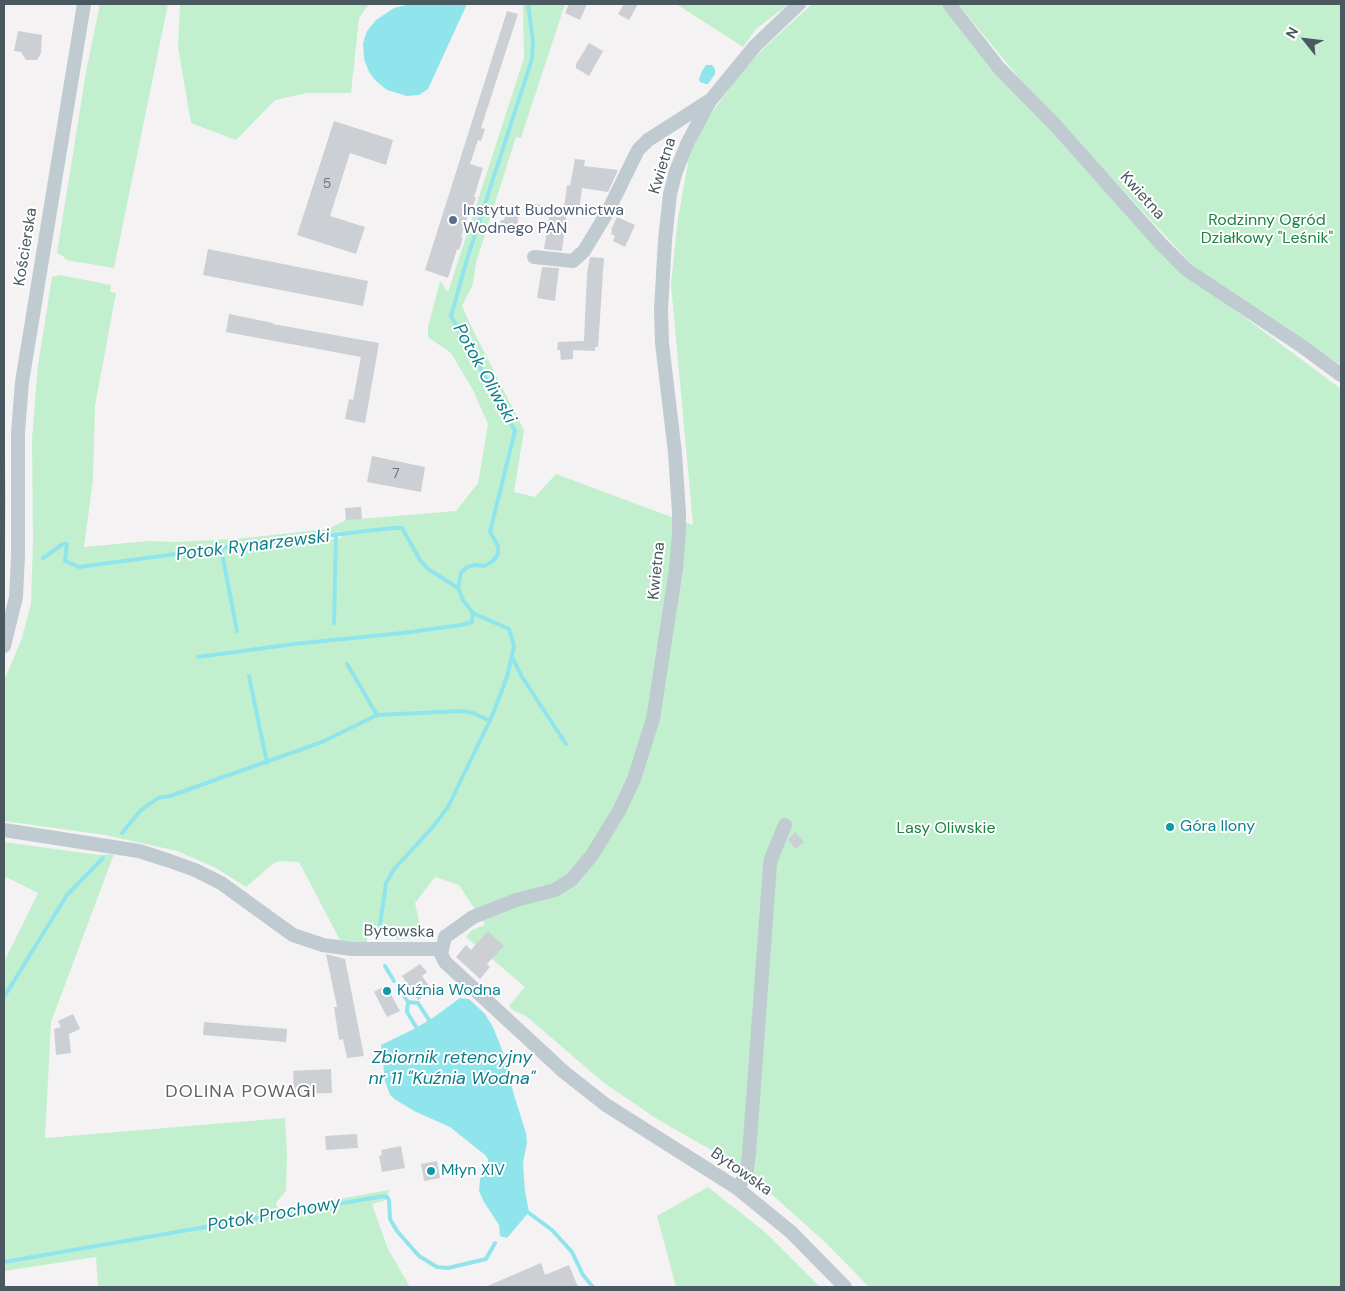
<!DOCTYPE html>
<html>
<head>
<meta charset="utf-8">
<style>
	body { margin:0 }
	#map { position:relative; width:1345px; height:1291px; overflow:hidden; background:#f5f2f3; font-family:"DM Sans",sans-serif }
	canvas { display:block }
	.frame { position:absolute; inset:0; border:5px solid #4a5860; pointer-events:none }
	.north { position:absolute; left:1280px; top:15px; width:50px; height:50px; -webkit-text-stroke:4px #fff; paint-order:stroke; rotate:299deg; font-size:14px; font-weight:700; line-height:20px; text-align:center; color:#4a5860 }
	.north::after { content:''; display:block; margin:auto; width:18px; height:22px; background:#4a5860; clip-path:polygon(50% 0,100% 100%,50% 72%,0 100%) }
</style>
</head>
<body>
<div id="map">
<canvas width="1345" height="1291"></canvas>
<div class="frame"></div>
<div class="north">N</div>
</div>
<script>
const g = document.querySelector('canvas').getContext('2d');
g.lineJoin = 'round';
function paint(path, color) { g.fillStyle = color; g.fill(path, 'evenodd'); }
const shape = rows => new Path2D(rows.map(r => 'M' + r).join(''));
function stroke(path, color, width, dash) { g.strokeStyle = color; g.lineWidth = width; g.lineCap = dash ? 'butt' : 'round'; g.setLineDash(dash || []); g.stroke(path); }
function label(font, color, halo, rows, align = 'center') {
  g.font = font + ' "DM Sans",sans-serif'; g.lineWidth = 4; g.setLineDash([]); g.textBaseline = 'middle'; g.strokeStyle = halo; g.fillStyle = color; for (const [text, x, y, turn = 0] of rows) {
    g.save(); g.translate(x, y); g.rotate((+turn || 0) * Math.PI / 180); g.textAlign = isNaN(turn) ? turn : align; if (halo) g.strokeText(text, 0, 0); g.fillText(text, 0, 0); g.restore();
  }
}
paint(shape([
	[100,4,168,4,114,268,66,260,63,256,57,253,86,72],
	[180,4,369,4,359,18,351,93,307,93,275,100,236,140,191,123,178,47],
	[523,4,565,4,521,138,516,137,476,263,473,284,462,306,469,322,524,430,514,492,535,497,556,474,693,525,671,284,678,218,689,158,702,127,738,76,763,49,812,4,944,4,1036,114,1165,258,1341,389,1341,1287,869,1287,826,1243,741,1167,657,1119,604,1083,526,1016,514,1011,509,1006,525,987,466,937,472,930,485,925,459,885,435,877,415,903,419,921,431,935,397,940,396,937,389,931,388,932,374,932,367,938,367,942,341,942,299,862,280,861,274,863,246,887,216,868,177,851,105,835,4,821,4,681,22,638,31,603,33,541,32,439,38,365,52,277,60,275,111,285,110,292,116,293,95,406,93,480,84,547,148,541,176,542,235,539,328,529,346,520,456,511,478,483,488,424,473,390,451,353,428,337,428,327,440,281,448,292,524,58],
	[340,531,341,538,248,550],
	[676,4,789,4,756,29,743,47],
	[958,4,1341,4,1341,365,1199,272,1024,84],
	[4,420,6,500,4,593],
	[4,842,99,855,114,854,51,1022,45,1138,285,1118,287,1152,286,1191,276,1203,278,1210,389,1190,386,1200,372,1204,388,1249,410,1287,98,1287,96,1257,4,1271,4,962,38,893,4,876],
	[708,1187,765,1232,820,1287,676,1287,657,1216]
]), '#c2f0cf');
paint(shape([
	[410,4,467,4,428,89,419,95,407,96,387,90,376,81,369,72,364,59,363,43,367,31,376,20,394,8],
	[706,65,712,65,715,69,715,74,708,84,706,84,700,82,699,79,702,71],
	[460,998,469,999,485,1014,493,1027,503,1052,514,1095,526,1133,527,1142,523,1163,525,1191,529,1212,507,1238,500,1236,499,1225,484,1202,479,1191,480,1179,488,1165,488,1159,485,1155,450,1127,416,1112,396,1100,390,1095,385,1081,381,1045,416,1028,434,1017]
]), '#90e5ed');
stroke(shape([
	[221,548,237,631],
	[43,558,63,544,67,544,65,561,79,567,221,548,392,528,402,528,420,560,428,569,458,588],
	[334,623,336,534],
	[198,657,294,644,403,633,461,625,472,622,473,613],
	[512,657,522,677,566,744],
	[347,664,377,715],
	[249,676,267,763],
	[122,833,140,811,158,798,170,796,322,742,377,715,461,711,473,713,490,721],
	[379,932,386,883,395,868,432,828,448,807,492,716,507,677,514,646,509,629,473,613,463,600,458,588,461,573,467,567,476,565,484,566,493,561,498,554,498,546,490,532,515,431,451,316,468,256,532,59,533,41,528,4],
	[385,966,394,981],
	[400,990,408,1002,407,1012,418,1030],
	[4,997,67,895,103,858],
	[408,1002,418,1003,429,1020,430,1025],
	[525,1210,552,1230,572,1252,583,1275,593,1287],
	[4,1262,384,1196,387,1197,389,1200,390,1219,397,1231,419,1256,437,1267,448,1268,486,1259,495,1243]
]), '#90e5ed', 4);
paint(shape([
	[569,4,587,4,580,20,565,13],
	[624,4,638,4,629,20,618,14],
	[507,11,518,14,481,128,485,129,481,141,478,140,470,164,483,168,474,197,476,197,472,210,470,209,461,237,463,238,459,250,457,249,448,278,425,270],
	[18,31,42,35,41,53,37,60,26,60,21,52,14,51],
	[589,43,603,51,589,76,576,68,576,64],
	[334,121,393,140,386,165,350,153,330,216,365,227,356,254,297,235],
	[575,159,585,160,584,166,618,170,608,192,582,188,579,211,567,209,562,251,544,249,549,217,532,215,534,204,564,208,567,185,570,186],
	[506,212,519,215,515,235,499,231,501,220,504,220],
	[617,217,635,225,625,247,613,241,615,236,611,234,612,231,611,230],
	[208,249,368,281,363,306,203,275],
	[590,257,604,258,598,347,595,347,595,351,573,350,573,359,561,360,560,350,557,350,558,342,584,341,587,273],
	[542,267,559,268,555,301,537,298],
	[229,314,273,323,273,324,379,343,365,423,345,419,349,399,353,400,361,357,226,332],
	[372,456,425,467,421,492,367,482],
	[361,507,362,519,346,520,345,508],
	[795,832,804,842,796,849,788,840],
	[488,931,504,946,487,964,490,967,480,979,456,957,466,945,471,950],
	[326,954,345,959,364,1056,347,1058,343,1039,339,1040,334,1007,337,1007],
	[420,964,427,972,422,976,432,990,418,1000,402,976],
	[386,985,400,1011,387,1017,374,992],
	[73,1014,80,1029,69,1034,71,1053,56,1055,54,1029,61,1027,58,1021],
	[204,1022,287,1029,286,1042,203,1035],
	[331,1069,332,1093,294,1094,293,1071],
	[357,1134,358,1148,326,1150,325,1136],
	[401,1146,405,1168,382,1172,379,1156,382,1155,381,1150],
	[437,1161,440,1178,424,1181,421,1164],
	[541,1263,545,1275,569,1265,578,1287,485,1287]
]), '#ccd0d4');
stroke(shape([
	[799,4,755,46,710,101,688,142,676,171,670,194,665,240,661,310,662,343,675,453,679,512,679,533,676,569,653,719,634,779,619,811,592,855,572,879,555,890,516,900,473,917,445,937,441,954,445,962,564,1072,606,1105,737,1188,791,1232,845,1287],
	[949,4,999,68,1055,125,1161,244,1187,270,1303,347,1341,375],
	[534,257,573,261,584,251,608,211,638,150,648,140,709,101],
	[4,646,16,597,18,556,18,433,22,382,84,4],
	[4,830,139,851,170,861,195,870,221,883,293,935,323,945,352,949,442,949],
	[737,1188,746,1176,749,1154,770,865,771,859,785,825]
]), '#c0cbd1', 14);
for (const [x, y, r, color] of [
	[453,220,5,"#5c6f8a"],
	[1170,827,5,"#0f9aa8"],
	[387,991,5,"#0f9aa8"],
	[431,1171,5,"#0f9aa8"]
]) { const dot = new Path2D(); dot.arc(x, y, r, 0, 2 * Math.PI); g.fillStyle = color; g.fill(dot); stroke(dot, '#fff', 2); }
label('14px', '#6a767d', null, [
	["5",327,184],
	["7",396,474]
]);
label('16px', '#4a5860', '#fff', [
	["Kwietna",663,166,-73],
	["Kwietna",1142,196,48],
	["Kościerska",26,247,-81],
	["Kwietna",657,571,-84],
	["Bytowska",399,932,1],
	["Bytowska",741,1172,35]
]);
label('16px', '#4e5e75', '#fff', [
	["Instytut Budownictwa",463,211],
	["Wodnego PAN",463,229]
], 'left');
label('16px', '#188441', '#fff', [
	["Rodzinny Ogród",1267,221],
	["Działkowy \"Leśnik\"",1267,239],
	["Lasy Oliwskie",946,829]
]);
label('16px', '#0d838f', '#fff', [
	["Góra Ilony",1180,827],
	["Kuźnia Wodna",397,991],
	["Młyn XIV",441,1171]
], 'left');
label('italic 18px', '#0d7e89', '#fff', [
	["Potok Oliwski",484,374,61],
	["Potok Rynarzewski",253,546,-7],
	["Zbiornik retencyjny",452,1058],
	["nr 11 \"Kuźnia Wodna\"",452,1079],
	["Potok Prochowy",274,1215,-10]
]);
g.letterSpacing = '1px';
label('18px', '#5f6467', '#fff', [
	["DOLINA POWAGI",241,1092]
]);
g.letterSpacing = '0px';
</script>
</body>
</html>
